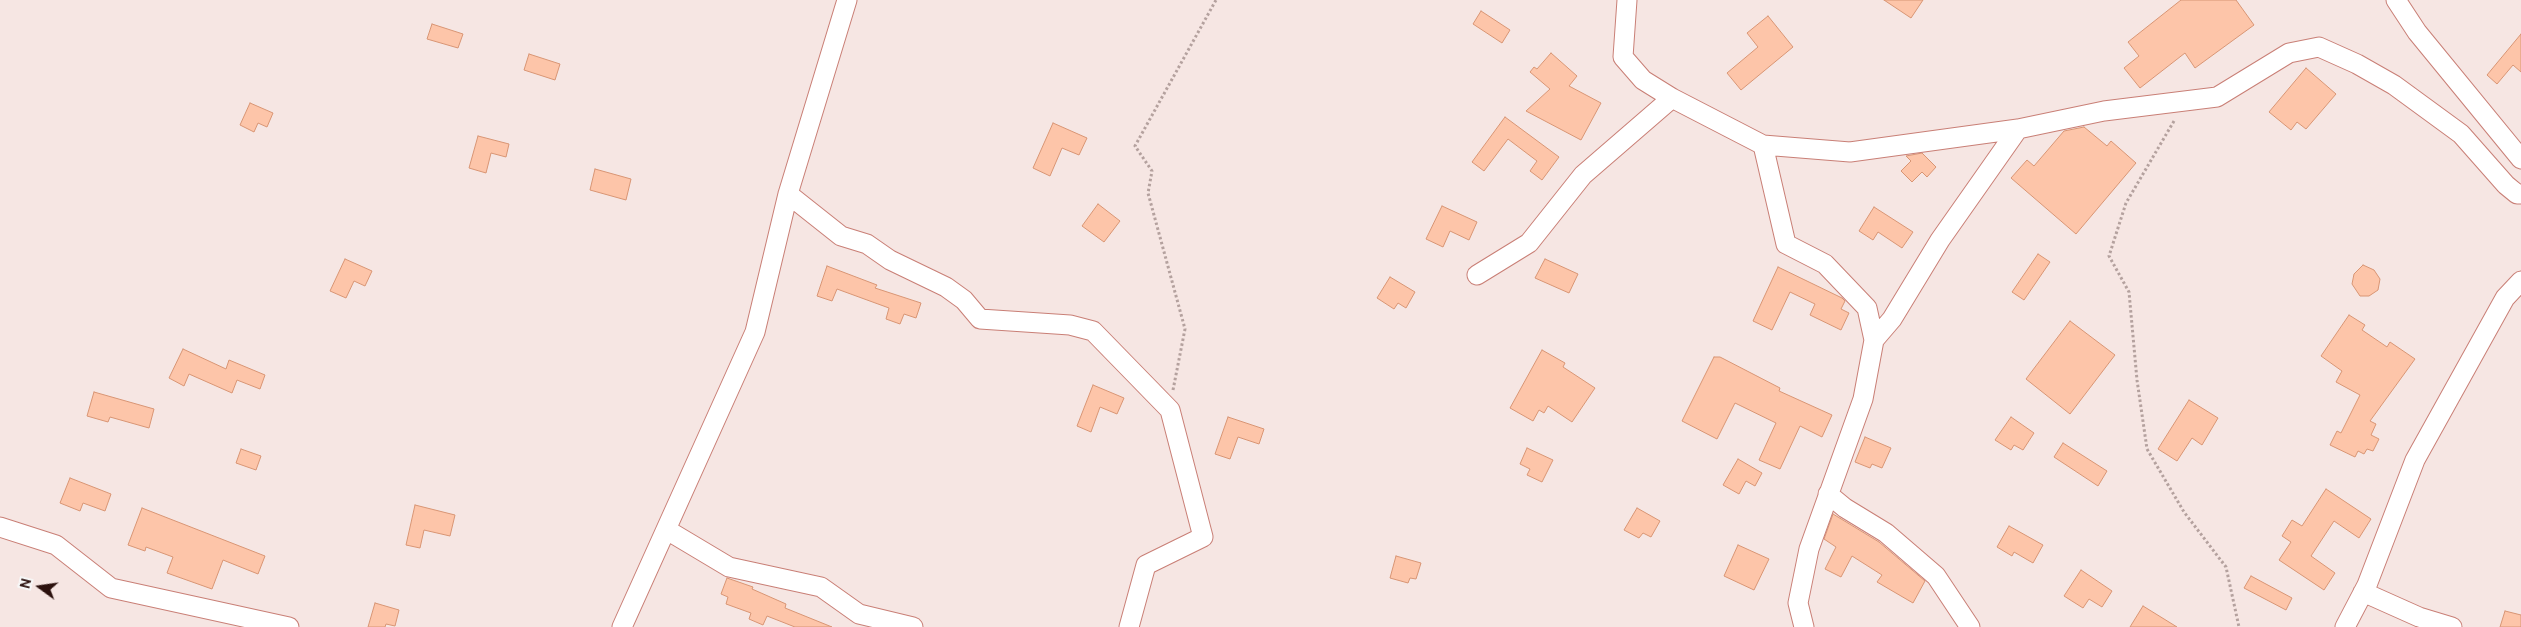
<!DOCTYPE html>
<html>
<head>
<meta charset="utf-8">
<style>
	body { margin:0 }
	#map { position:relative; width:2521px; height:627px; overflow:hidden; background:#f6e6e3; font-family:Cabin,sans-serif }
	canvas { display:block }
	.north { position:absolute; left:15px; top:562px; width:50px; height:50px; -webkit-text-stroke:4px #f7f7f7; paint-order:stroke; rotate:284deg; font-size:14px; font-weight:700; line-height:20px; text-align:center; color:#2c110e }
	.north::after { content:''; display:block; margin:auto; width:18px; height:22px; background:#2c110e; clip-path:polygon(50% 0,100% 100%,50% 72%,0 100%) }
</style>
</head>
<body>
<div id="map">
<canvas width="2521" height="627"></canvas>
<div class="north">N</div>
</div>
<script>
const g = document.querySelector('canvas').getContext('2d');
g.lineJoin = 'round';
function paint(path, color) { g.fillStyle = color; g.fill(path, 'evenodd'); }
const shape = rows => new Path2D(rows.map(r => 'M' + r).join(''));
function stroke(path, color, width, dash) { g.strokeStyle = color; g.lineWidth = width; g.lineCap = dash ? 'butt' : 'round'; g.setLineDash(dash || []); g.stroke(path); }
const building = shape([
	[1884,0,1923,0,1911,18,1884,0],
	[2181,0,2236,0,2254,25,2195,68,2185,53,2140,88,2124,68,2139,56,2128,42,2181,0],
	[1481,11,1510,30,1502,43,1473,24,1481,11],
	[1768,16,1793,47,1741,90,1727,73,1758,47,1747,33,1768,16],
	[432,24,463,34,458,48,427,39,432,24],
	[2521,34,2521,72,2513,65,2497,84,2487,75,2521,34],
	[1551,53,1577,76,1569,86,1601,103,1581,140,1526,111,1550,89,1530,72,1534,67,1537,69,1551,53],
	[529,54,560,64,555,80,524,70,529,54],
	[2306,68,2336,94,2306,129,2297,122,2291,130,2269,112,2306,68],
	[250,103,273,113,267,127,258,123,254,132,240,125,250,103],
	[1505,117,1559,157,1542,180,1530,171,1537,161,1508,139,1484,171,1472,162,1505,117],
	[1053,123,1087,138,1079,155,1062,148,1050,176,1033,168,1053,123],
	[2084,127,2107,146,2111,141,2136,163,2076,234,2011,178,2027,160,2034,166,2064,131,2084,127],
	[478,136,509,144,506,157,491,153,486,173,469,168,478,136],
	[1922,153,1936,167,1927,177,1922,172,1912,182,1901,171,1911,161,1906,156,1922,153],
	[595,169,631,179,626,200,590,190,595,169],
	[1098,204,1120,221,1104,242,1082,226,1098,204],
	[1442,206,1477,222,1469,240,1450,231,1443,247,1426,239,1442,206],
	[1874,207,1913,232,1902,248,1878,232,1873,240,1859,231,1874,207],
	[2038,254,2050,262,2024,300,2012,292,2038,254],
	[345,259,372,271,365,286,354,281,346,298,330,291,345,259],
	[1545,259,1578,274,1569,293,1535,278,1545,259],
	[2363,265,2374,270,2380,279,2378,290,2369,296,2360,296,2352,284,2354,274,2363,265],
	[827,266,877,285,875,288,921,303,916,318,904,314,900,324,886,319,889,308,837,289,832,301,817,296,827,266],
	[1778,267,1842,298,1845,301,1841,309,1849,313,1841,330,1810,315,1815,304,1790,292,1772,330,1753,321,1778,267],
	[1390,277,1415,292,1406,308,1398,303,1394,309,1377,298,1390,277],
	[2349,315,2365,325,2362,330,2387,347,2390,342,2415,359,2370,421,2376,424,2371,435,2379,439,2373,451,2367,449,2364,454,2358,451,2355,457,2330,445,2337,431,2341,433,2360,395,2336,382,2342,371,2321,356,2349,315],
	[2070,321,2115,355,2070,414,2026,379,2070,321],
	[183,349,226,369,229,360,265,375,260,389,237,380,232,393,189,374,184,386,169,378,183,349],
	[1542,350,1565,363,1563,367,1595,388,1572,422,1548,406,1544,413,1539,410,1533,421,1510,408,1542,350],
	[1714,357,1720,357,1780,388,1779,391,1832,415,1822,437,1800,426,1780,469,1759,460,1776,423,1735,403,1717,439,1682,421,1714,357],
	[1093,385,1124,398,1117,414,1100,407,1091,432,1077,426,1093,385],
	[94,392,154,409,149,428,110,417,108,422,87,416,94,392],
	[2189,400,2218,418,2202,445,2192,438,2177,461,2158,449,2189,400],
	[1228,417,1264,429,1259,444,1238,437,1230,459,1215,454,1228,417],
	[2011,417,2034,433,2023,450,2014,445,2011,450,1995,440,2011,417],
	[1865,437,1891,448,1882,468,1872,464,1870,468,1855,462,1865,437],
	[2063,443,2107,471,2098,486,2054,457,2063,443],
	[1527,448,1553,460,1542,482,1527,475,1530,469,1520,464,1527,448],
	[241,449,261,456,256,470,236,463,241,449],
	[1738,459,1762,473,1755,486,1746,481,1739,494,1723,485,1738,459],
	[70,478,111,494,105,511,83,503,80,511,60,503,70,478],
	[2326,489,2371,519,2359,538,2334,521,2311,556,2335,573,2324,590,2279,560,2291,542,2282,536,2292,520,2302,526,2326,489],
	[415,505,455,515,450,536,424,530,420,548,406,545,415,505],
	[142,508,265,556,258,574,223,560,212,589,167,573,173,557,146,547,145,551,128,545,142,508],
	[1637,508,1660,521,1651,537,1643,533,1639,538,1624,530,1637,508],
	[1833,514,1879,542,1925,581,1913,603,1877,582,1882,575,1852,556,1841,577,1825,569,1836,547,1824,539,1833,514],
	[2009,526,2043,545,2033,563,2014,552,2012,556,1997,547,2009,526],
	[1738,545,1769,559,1754,590,1724,576,1738,545],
	[1396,556,1421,563,1416,579,1410,578,1408,583,1390,578,1396,556],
	[2081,570,2112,591,2102,607,2089,599,2083,608,2064,596,2081,570],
	[2251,576,2292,598,2286,610,2244,588,2251,576],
	[727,578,753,587,752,589,786,604,785,608,832,627,795,627,767,616,763,625,749,619,751,613,726,604,728,597,721,594,727,578],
	[375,603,399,610,395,626,386,624,385,627,368,627,375,603],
	[2143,606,2177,627,2130,627,2143,606],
	[2505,611,2521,615,2521,627,2500,627,2505,611]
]);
paint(building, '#fdc5a9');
stroke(building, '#d89574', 1);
const street = shape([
	[1627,0,1623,57,1643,80,1672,98,1763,145,1850,152,2018,129,2104,111,2217,97,2289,53,2319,47,2357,64,2394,85,2461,134,2506,185,2517,194,2521,194],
	[2396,0,2417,32,2521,159],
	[1763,145,1786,244,1825,264,1867,308,1874,340],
	[788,194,841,236,867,244,890,260,946,287,964,300,980,319,1070,325,1093,331,1170,410,1203,537,1146,565,1129,627],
	[1477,275,1529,243,1583,175,1672,98],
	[1828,494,1845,508,1886,533,1936,576,1970,627],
	[0,527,56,545,111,588,289,627],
	[667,530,729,567,821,587,859,614,913,627],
	[2363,592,2419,617,2452,627],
	[622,627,755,332,788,194,847,0],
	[1804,627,1798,603,1809,549,1863,399,1874,340,1892,319,1940,240,2018,129],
	[2345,627,2367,585,2415,460,2505,298,2521,281]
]);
stroke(street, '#c97f76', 21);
stroke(shape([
	[2174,121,2126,203,2109,256,2129,292,2137,380,2147,449,2184,512,2226,567,2239,627],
	[1173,390,1185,329,1148,193,1152,171,1135,146,1216,0]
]), '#b4a19e', 3, [2.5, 2.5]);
stroke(street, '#fff', 19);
</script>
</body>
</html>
